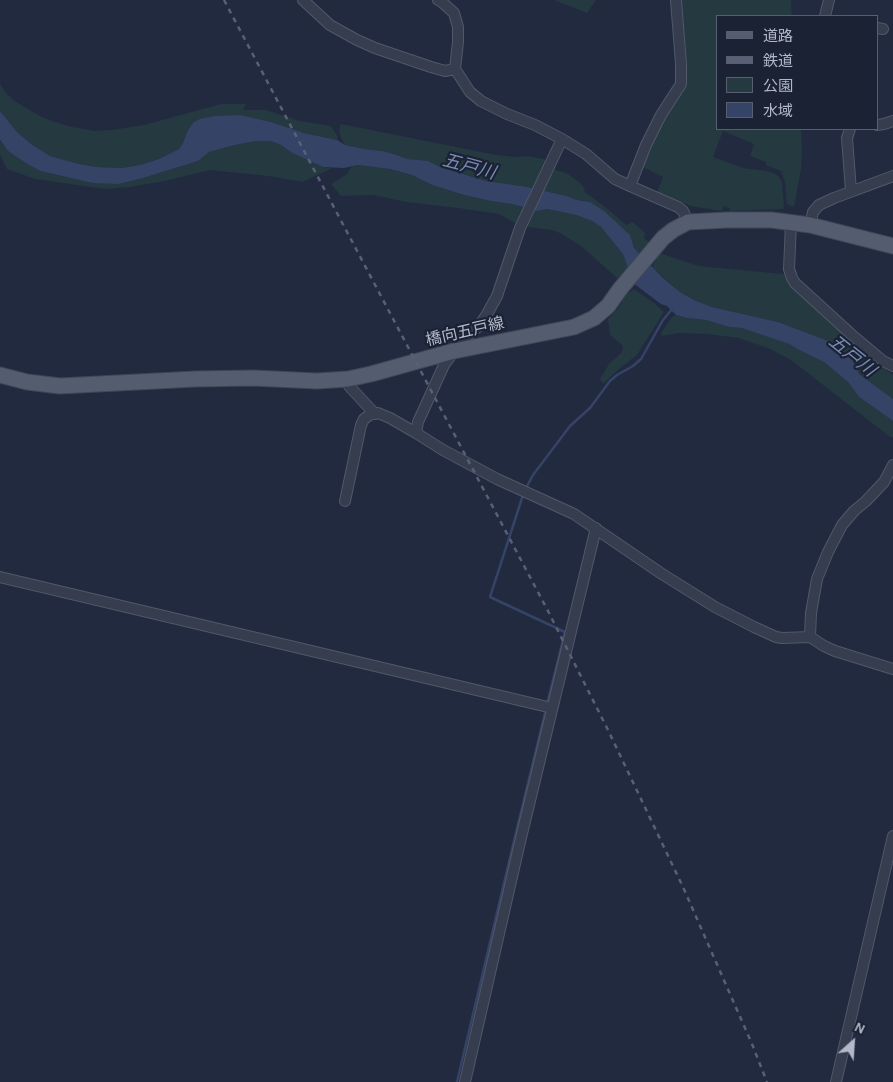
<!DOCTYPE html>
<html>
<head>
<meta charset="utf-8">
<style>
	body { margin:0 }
	#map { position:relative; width:893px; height:1082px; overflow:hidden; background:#222a3f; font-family:Karla,"Noto Sans JP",sans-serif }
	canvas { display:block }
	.legend { position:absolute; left:716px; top:15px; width:162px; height:115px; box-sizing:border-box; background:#1b2234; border:1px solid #575e70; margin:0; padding:6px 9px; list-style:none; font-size:15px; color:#b2b8ca }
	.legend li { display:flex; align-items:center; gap:10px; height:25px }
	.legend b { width:25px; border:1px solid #575e70 }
	.north { position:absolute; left:828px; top:1017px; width:50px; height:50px; -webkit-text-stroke:4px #1b2234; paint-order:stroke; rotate:26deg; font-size:14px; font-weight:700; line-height:20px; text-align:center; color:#b2b8ca }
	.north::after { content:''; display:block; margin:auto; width:18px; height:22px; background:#b2b8ca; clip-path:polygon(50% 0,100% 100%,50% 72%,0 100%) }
</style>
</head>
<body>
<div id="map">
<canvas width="893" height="1082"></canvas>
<ul class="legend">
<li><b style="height:6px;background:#545c6f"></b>道路</li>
<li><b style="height:6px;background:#586076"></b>鉄道</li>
<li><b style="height:14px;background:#243940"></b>公園</li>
<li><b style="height:14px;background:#354367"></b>水域</li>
</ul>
<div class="north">N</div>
</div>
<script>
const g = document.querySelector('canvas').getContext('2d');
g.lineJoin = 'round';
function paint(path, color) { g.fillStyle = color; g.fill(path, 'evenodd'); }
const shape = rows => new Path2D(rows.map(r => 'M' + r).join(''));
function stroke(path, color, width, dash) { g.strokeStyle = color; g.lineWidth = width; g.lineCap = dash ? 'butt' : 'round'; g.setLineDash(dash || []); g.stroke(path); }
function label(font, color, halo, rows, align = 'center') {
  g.font = font + ' Karla,"Noto Sans JP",sans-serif'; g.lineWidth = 4.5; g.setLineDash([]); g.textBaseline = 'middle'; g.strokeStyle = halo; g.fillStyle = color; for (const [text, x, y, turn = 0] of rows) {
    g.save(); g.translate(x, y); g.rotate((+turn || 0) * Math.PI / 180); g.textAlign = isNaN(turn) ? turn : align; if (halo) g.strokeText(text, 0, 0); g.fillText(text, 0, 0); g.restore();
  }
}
paint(shape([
	[554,0,596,0,587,13],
	[682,0,791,0,791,6,792,16,717,16,717,129,801,129,802,151,801,169,794,207,787,204,785,182,781,171,766,165,766,162,750,156,754,144,723,131,713,157,743,168,766,171,774,173,779,177,782,183,784,206,783,209,730,211,730,209,724,206,721,211,691,206,657,192,663,177,643,167,650,148,664,118,682,91,686,81,687,70],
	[0,84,6,93,16,102,40,116,52,121,72,127,95,131,112,130,144,125,221,104,246,104,243,110,265,110,300,121,331,126,338,137,337,140,304,133,271,122,240,115,188,130,183,143,179,149,159,159,140,165,122,168,97,167,79,164,50,156,31,144,17,132,0,111],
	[341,124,496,155,516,157,528,156,544,159,556,170,568,174,579,182,583,186,585,192,610,211,626,225,633,222,645,233,644,238,649,242,640,254,634,248,630,235,590,202,577,200,567,196,522,186,486,181,440,167,428,162,407,159,397,155,382,151,364,149,345,145,341,138,339,130],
	[0,141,8,151,24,162,40,171,65,177,143,178,198,161,209,152,235,145,257,141,271,141,281,145,292,153,323,167,332,168,303,182,268,176,210,170,165,181,130,187,105,189,35,179,7,169,0,155],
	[357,165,390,169,412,175,432,185,464,195,491,201,512,204,537,211,547,209,576,215,592,221,601,227,623,254,628,268,617,278,581,246,560,233,552,230,527,227,517,224,499,214,458,208,406,202,373,195,341,196,331,184,347,174,352,166],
	[659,253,699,266,784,274,791,285,878,364,893,375,893,399,859,374,857,369,831,342,778,322,712,307,694,300,680,292,652,267],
	[634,289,654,303,664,312,637,355,620,368,603,384,600,379,609,364,622,352,623,346,610,335,608,319,619,307,626,294],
	[676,315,687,318,706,320,729,327,742,328,756,332,789,344,801,351,824,362,848,382,859,397,893,421,893,437,890,437,791,360,768,348,739,338,707,334,678,333,662,336,661,333,672,317]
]), '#243940');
paint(shape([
	[0,111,17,132,31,144,50,156,79,164,97,167,122,168,140,165,159,159,179,149,183,143,188,130,194,122,200,119,215,116,240,115,271,122,304,133,337,140,345,145,364,149,382,151,397,155,407,159,428,161,440,167,486,181,522,186,567,196,577,200,590,202,604,211,630,235,634,248,662,277,680,292,694,300,712,307,778,322,831,342,853,361,859,374,893,399,893,421,859,397,848,382,824,362,801,351,789,344,742,328,729,327,706,320,687,318,676,315,667,306,661,304,633,283,623,254,601,227,592,221,576,215,547,209,537,211,512,204,491,201,464,195,432,185,412,175,390,169,357,165,344,168,323,167,292,153,281,145,271,141,257,141,235,145,209,152,198,161,143,178,118,184,93,183,40,171,24,162,8,151,0,140]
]), '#354367');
stroke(shape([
	[525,490,533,475,570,426,590,408,610,381,617,375,633,366,641,359,663,320,673,308],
	[523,495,490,597,565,632,547,704],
	[457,1082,513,845,546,709]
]), '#354367', 2.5);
const minor = shape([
	[303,0,330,25,357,40,375,48,431,67,445,71,455,69],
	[438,0,442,2,454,13,458,27,458,42,455,69,470,92,481,101,507,114,535,125,562,139,586,154,615,179,630,186,678,207,683,211,688,222],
	[825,16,829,0],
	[877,28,883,29],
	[877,125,884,124,893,121],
	[850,129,847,138,851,191],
	[630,186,646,145,661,115,681,84,681,64,676,0],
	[791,223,789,269,792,278,795,283,852,335,883,361,893,366],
	[810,225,813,212,819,205,834,198,893,176],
	[348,379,349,386,375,414],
	[416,433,418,422,444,365,463,339,479,326,487,314,497,296,520,228,562,139],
	[345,501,361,425,364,419,371,414,378,413,390,418,416,433,443,450,497,479,574,514,662,574,715,607,754,627,776,637,782,638,810,637,824,646,835,651,893,669],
	[0,577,552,708],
	[810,637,811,613,817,579,828,552,842,525,854,511,866,501,884,482,893,465],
	[465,1082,520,842,596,528],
	[836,1082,893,836]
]);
const primary = shape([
	[0,375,27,382,60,386,195,379,253,378,317,381,348,379,371,374,454,351,574,327,594,318,608,306,620,289,663,238,673,230,688,222,727,220,771,220,810,225,893,246]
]);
stroke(minor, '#51586a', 12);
stroke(primary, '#3f4658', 17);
stroke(minor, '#363d4f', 10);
stroke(primary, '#545c6f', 15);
stroke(shape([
	[224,0,548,611,608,730,683,887,752,1044,767,1082]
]), '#586076', 2.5, [5, 5]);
label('16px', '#b2b8ca', '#1b2234', [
	["橋向五戸線",465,332,-13]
]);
label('italic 18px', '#7889b3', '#1b2234', [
	["五戸川",469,167,15],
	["五戸川",852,356,39]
]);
</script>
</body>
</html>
